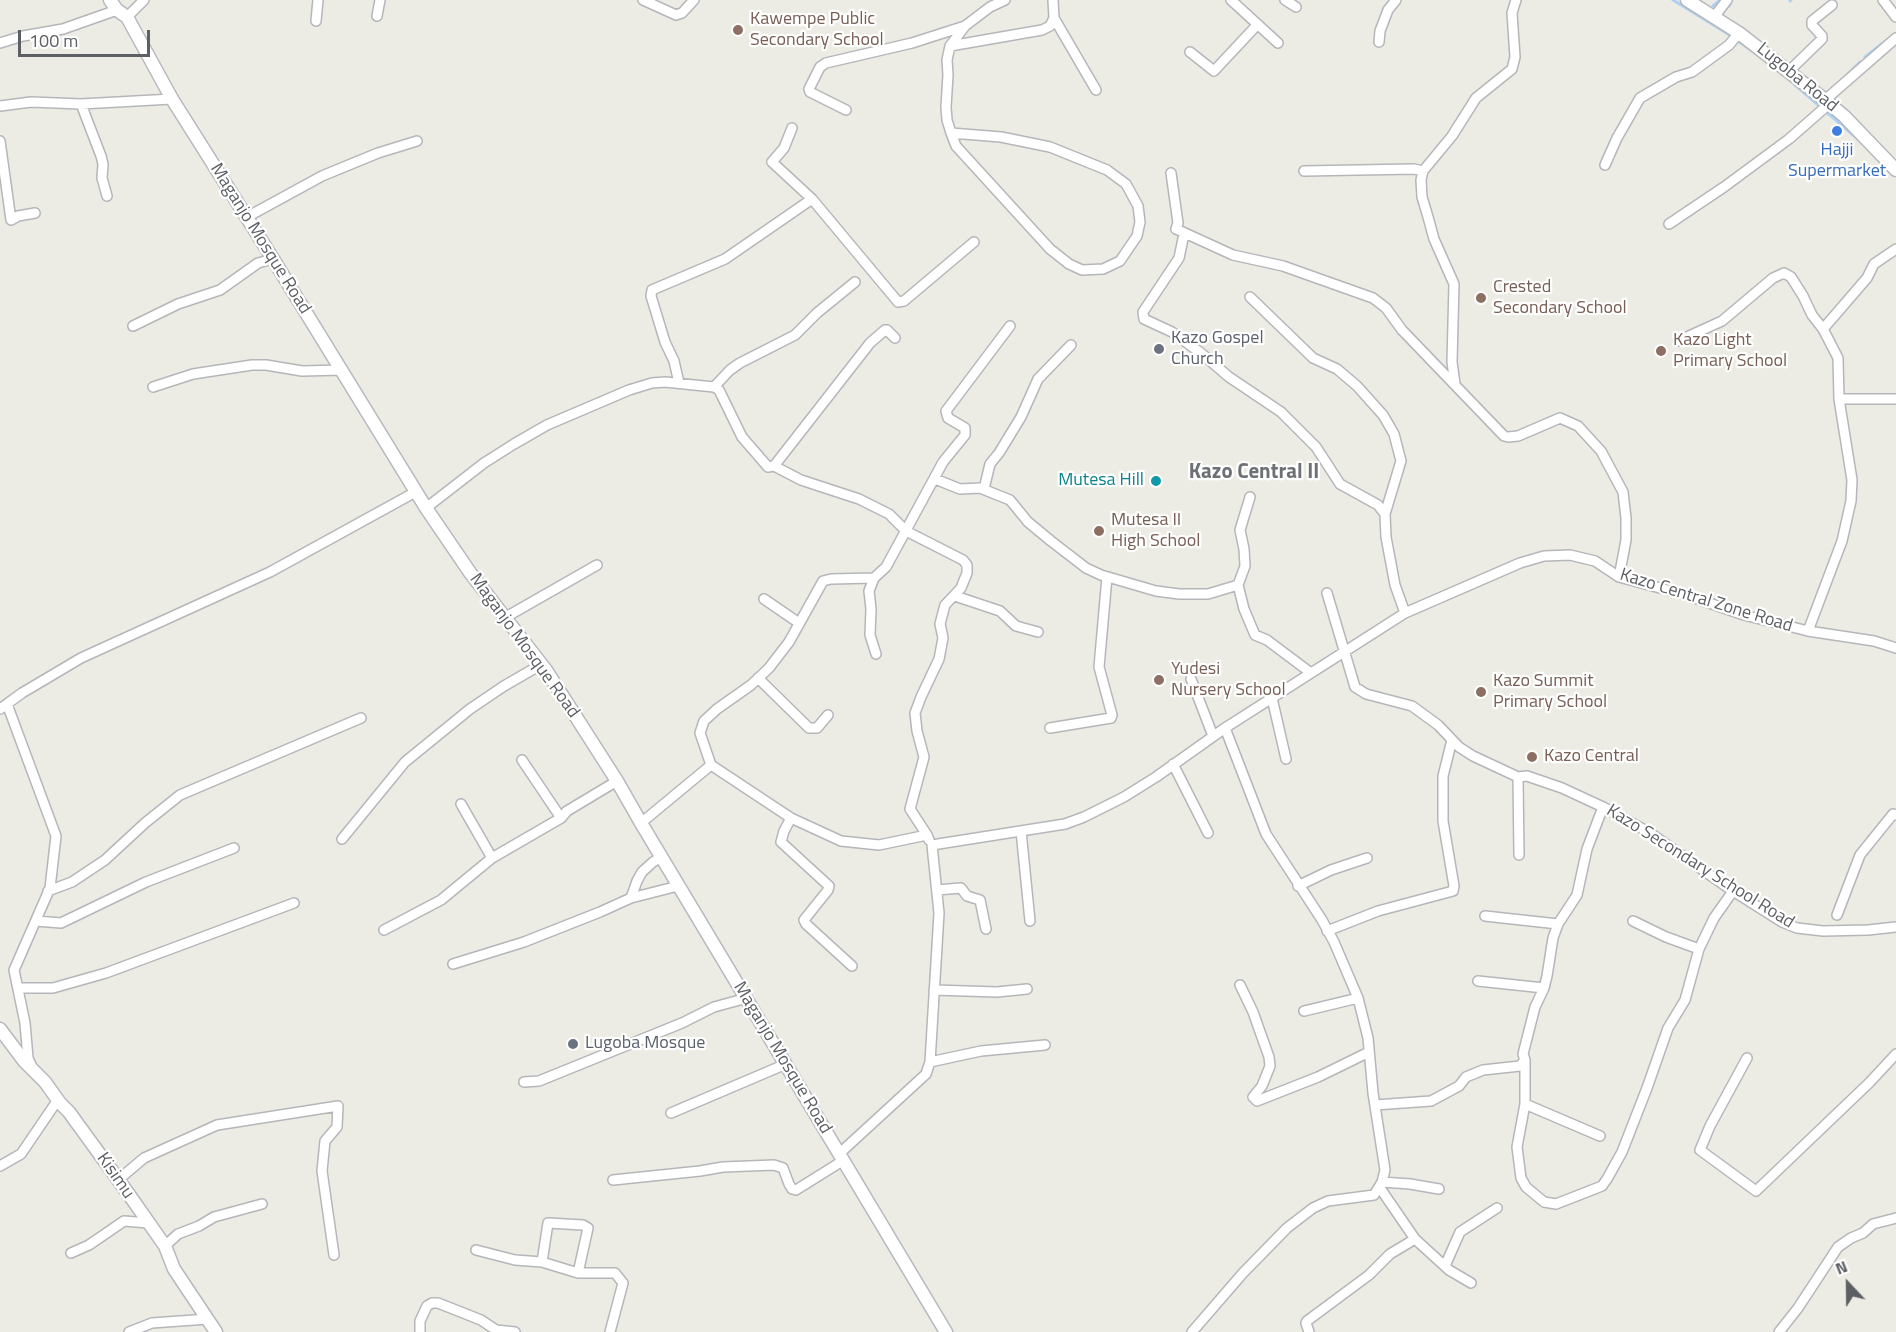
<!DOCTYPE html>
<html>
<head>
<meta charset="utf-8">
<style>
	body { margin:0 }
	#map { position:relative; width:1896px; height:1332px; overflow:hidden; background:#edece4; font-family:"Titillium Web",sans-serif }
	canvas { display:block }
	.north { position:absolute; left:1818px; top:1254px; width:60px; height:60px; -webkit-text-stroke:4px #fff; paint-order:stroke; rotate:338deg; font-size:16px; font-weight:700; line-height:24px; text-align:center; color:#5c5f63 }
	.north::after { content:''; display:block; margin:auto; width:21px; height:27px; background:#5c5f63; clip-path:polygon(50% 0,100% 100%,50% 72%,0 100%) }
	.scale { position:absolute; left:18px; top:30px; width:132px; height:27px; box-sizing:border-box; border:3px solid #5c5f63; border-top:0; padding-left:8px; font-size:18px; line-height:21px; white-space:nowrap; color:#5c5f63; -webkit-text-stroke:4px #fff; paint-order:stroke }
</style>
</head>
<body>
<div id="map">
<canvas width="1896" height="1332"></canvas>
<div class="north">N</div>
<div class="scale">100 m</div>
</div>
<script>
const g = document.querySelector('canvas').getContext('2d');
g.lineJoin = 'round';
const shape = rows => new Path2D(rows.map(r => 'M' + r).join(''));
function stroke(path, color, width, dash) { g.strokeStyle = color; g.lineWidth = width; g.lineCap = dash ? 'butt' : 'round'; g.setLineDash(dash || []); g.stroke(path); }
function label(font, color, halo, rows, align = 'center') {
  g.font = font + ' "Titillium Web",sans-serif'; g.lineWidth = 4.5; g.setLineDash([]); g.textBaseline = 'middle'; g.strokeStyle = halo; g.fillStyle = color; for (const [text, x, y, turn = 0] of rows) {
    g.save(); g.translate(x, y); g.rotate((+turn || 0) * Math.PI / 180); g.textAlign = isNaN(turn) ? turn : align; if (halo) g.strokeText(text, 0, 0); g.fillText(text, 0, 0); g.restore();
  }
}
stroke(shape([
	[1673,0,1733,37],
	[1790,1,1791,0],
	[1713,6,1720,0],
	[1729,6,1732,0],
	[1738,41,1761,57],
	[1865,57,1887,40],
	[1845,77,1860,62],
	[1794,84,1859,140]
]), '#acd1f5', 3);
const street = shape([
	[643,0,676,15,682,13,694,0],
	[1053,0,1054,18,1096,90],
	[1231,0,1278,43],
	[1285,0,1296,7],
	[1883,0,1896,17],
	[377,16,380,0],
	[127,17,144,0],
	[1714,17,1727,0],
	[316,21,318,0],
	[1379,42,1380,31,1388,10,1396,0],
	[0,43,23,36,63,29,117,10],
	[950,46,1042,30,1050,26,1054,18],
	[1190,52,1214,71,1257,25],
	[1788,72,1822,39,1822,36,1812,25,1812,21,1832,5],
	[1825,100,1896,38],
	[81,104,101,156,103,164,102,178,107,196],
	[0,106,31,102,81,104,172,99],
	[846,110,810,92,809,89,820,67,826,63,912,43,965,26],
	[792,128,784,148,772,162,812,199,898,302,904,301,974,242],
	[951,133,1001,137,1050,147,1107,170,1126,184,1138,206,1140,222,1137,236,1120,261,1103,269,1082,270,1069,264,1050,249,956,146,951,133,947,120,946,107,948,75,947,60,950,46,965,26,990,7,1005,0],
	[0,141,11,220,18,216,35,213],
	[1605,165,1617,138,1640,98,1676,77,1692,72,1729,45,1739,33],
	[1304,171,1414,169,1423,171,1452,136,1476,98,1512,69,1515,57,1512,13,1516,0],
	[1423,171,1421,180,1422,197,1428,217,1434,239,1454,284,1452,362,1455,384],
	[1171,173,1178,223,1176,229,1233,255,1283,266,1373,298,1386,308,1402,330,1504,436,1508,437,1518,436,1560,418,1578,426,1601,451,1623,492,1626,518,1626,540,1619,577],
	[247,217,322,176,378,153,417,141],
	[1669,224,1724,187,1789,139,1829,104],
	[1184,234,1179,258,1143,312,1144,319,1172,332,1201,353,1229,377,1281,412,1316,447,1340,484,1378,505,1385,514],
	[1250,297,1313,358,1337,369,1357,386,1383,415,1394,434,1401,461,1385,514,1386,537,1395,585,1405,613],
	[133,326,178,304,220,290,258,263,273,259],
	[1823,329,1867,278,1874,264,1896,249],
	[1678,341,1722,321,1773,278,1784,273,1791,277,1803,296,1812,315,1823,329,1838,358,1839,399,1852,480,1851,501,1842,541,1808,631],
	[679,383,674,361,665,342,651,296,652,290,725,259,812,199],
	[153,387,193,374,252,365,266,365,302,371,342,370],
	[714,387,730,370,740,363,795,335,817,313,855,282],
	[1839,399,1896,399],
	[774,466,870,343,885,330,887,330,895,338],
	[935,479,960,489,980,488,1010,500,1028,522,1051,541,1086,568,1101,575,1156,591,1179,594,1208,594,1238,585],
	[984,489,990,464,999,453,1021,417,1038,379,1071,345],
	[1250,497,1240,530,1244,549,1245,566,1238,585,1244,609,1255,635,1267,640,1311,673],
	[426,508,484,463,514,444,547,425,629,390,652,383,665,382,714,387,719,390,742,437,768,467,774,466,801,480,859,499,889,514,906,531,963,560,967,565,967,573,961,588,945,605,940,624,943,638,939,659,921,697,915,713,917,731,924,757,910,809,927,835],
	[874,578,869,591,871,609,870,635,876,654],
	[1327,593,1355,687,1366,694,1412,706,1438,725,1459,747,1473,756,1518,777,1527,776,1562,788,1603,807,1650,833,1733,891,1782,922,1797,928,1823,931,1868,930,1896,927],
	[955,596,1000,611,1016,626,1038,632],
	[764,599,799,623],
	[506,617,597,565],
	[758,678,809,728,817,728,828,715],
	[1191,679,1213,736],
	[1272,698,1286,759],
	[7,704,56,836,50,888,14,970,25,1023,28,1058,32,1067],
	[0,709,22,693,81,658,270,572,410,495],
	[1050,728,1111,718,1112,715,1099,667,1107,577],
	[1225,728,1266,834,1322,920,1334,942,1358,998,1368,1038,1373,1093,1385,1170,1382,1182],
	[522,760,561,818],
	[1173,764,1208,833],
	[711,765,791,818,841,841,879,845,927,835,929,840],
	[1518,777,1519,855],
	[461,804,492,858],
	[791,818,784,831,781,842,829,886,828,890,804,920,806,924,852,966],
	[641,823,711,765,700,733,704,721,717,709,751,685,769,668,789,642,823,581,831,579,874,578,886,567,943,462,965,435,965,428,948,418,946,411,1010,326],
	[1021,831,1030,921],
	[342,839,405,762,470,709,504,686,542,664],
	[1298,886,1331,870,1367,858],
	[937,890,961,888,967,896,980,900,986,929],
	[48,891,72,882,105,860,145,823,180,795,361,718],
	[631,898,637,881,642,872,653,862,661,857],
	[1837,915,1860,855,1893,814,1896,815],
	[1485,916,1558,924],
	[36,921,61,923,146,882,234,848],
	[1633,921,1666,937,1699,949],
	[384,930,441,900,492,858,561,818,567,811,617,781],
	[1327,931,1378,911,1453,891,1454,886,1443,821,1443,776,1452,740],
	[453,964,524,942,600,912,631,898,678,886],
	[1478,981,1544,988],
	[1240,985,1253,1012,1269,1057,1270,1066,1262,1086,1253,1097,1257,1101,1318,1077,1369,1052],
	[18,988,53,988,106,973,294,903],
	[934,990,997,992,1027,989],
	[1304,1011,1358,998],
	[1747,1058,1710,1126,1700,1150,1756,1191,1869,1083,1896,1054],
	[1525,1060,1525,1104,1517,1147,1521,1178,1526,1187,1544,1202,1556,1204,1602,1186,1607,1179,1622,1152,1647,1088,1668,1028,1685,1000,1699,949,1714,918,1733,891],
	[930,1062,981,1051,1045,1045],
	[524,1082,539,1081,682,1023,714,1007,747,998],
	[1525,1104,1600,1136],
	[1375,1105,1431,1101,1459,1086,1466,1077,1483,1070,1520,1066,1525,1060,1523,1054,1535,1007,1544,988,1547,976,1553,938,1558,924,1577,895,1587,849,1603,807],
	[671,1113,786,1064],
	[840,1153,926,1074,930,1062,939,913,932,845,1065,824,1084,817,1124,797,1156,777,1225,728,1405,613,1520,563,1544,556,1570,555,1595,561,1619,577,1686,595,1744,615,1808,631,1874,641,1896,648],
	[0,1166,21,1154,55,1104,60,1103],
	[118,1180,144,1158,217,1125,338,1106,337,1127,325,1141,322,1171,334,1255],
	[613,1180,700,1171,723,1167,774,1165,783,1168,789,1184,792,1189,796,1190,844,1160],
	[1380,1188,1415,1239,1449,1270,1471,1283],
	[165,1246,178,1234,199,1226,214,1217,262,1204],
	[476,1250,515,1260,542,1262,578,1273,615,1273,623,1283,610,1332],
	[71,1253,89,1245,124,1221,148,1223],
	[542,1262,548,1223,583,1225,588,1228,578,1273],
	[1445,1266,1460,1232,1497,1208],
	[129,1332,152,1323,208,1319],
	[420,1332,420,1321,427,1306,432,1303,438,1303,481,1320,496,1330,515,1332],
	[1192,1332,1243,1273,1287,1228,1313,1208,1328,1201,1374,1195,1382,1182,1410,1184,1439,1189],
	[1309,1332,1306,1323,1307,1321,1369,1275,1390,1254,1415,1239],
	[1779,1332,1798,1308,1838,1247,1851,1238,1863,1233,1873,1224,1896,1218]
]);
const secondary = shape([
	[110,0,117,10,127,17,172,99,273,259,426,508,471,574,546,670,617,781,641,823,946,1332],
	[1687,0,1739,33,1825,100,1844,116,1896,170],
	[0,1029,24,1061,45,1082,60,1103,69,1112,130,1196,165,1246,174,1269,216,1332]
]);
stroke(street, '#b5b6ba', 12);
stroke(secondary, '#b6b8bd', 15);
stroke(street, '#fff', 9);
stroke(secondary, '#fff', 12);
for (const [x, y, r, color] of [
	[738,30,6,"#8d6e63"],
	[1837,131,6,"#3f7fe0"],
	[1481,298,6,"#8d6e63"],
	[1159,349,6,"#6b7280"],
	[1661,351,6,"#8d6e63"],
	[1156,481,6,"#0f9aa8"],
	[1099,531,6,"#8d6e63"],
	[1159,680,6,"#8d6e63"],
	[1481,692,6,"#8d6e63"],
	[1532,757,6,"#8d6e63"],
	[573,1044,6,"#6b7280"]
]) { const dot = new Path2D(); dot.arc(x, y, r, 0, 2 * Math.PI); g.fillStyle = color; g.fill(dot); stroke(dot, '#fff', 2); }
label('18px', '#785e54', '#fff', [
	["Kawempe Public",750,20],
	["Secondary School",750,41],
	["Crested",1493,288],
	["Secondary School",1493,309],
	["Kazo Light",1673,341],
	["Primary School",1673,362],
	["Mutesa II",1111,521],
	["High School",1111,542],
	["Yudesi",1171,670],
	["Nursery School",1171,691],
	["Kazo Summit",1493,682],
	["Primary School",1493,703],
	["Kazo Central",1544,757]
], 'left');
label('18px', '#5c5f63', '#fff', [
	["Lugoba Road",1797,78,39],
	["Maganjo Mosque Road",260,239,58],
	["Kazo Central Zone Road",1706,601,17],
	["Maganjo Mosque Road",524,646,54],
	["Kazo Secondary School Road",1700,867,32],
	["Maganjo Mosque Road",782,1058,59],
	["Kisimu",115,1176,55]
]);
label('18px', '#366cbe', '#fff', [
	["Hajji",1837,151],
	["Supermarket",1837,172]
]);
label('18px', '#5b616d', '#fff', [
	["Kazo Gospel",1171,339],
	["Church",1171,360],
	["Lugoba Mosque",585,1044]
], 'left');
label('18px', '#0d838f', '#fff', [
	["Mutesa Hill",1144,481]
], 'right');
label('bold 21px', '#6d7175', '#fff', [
	["Kazo Central II",1254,473]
]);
</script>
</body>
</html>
